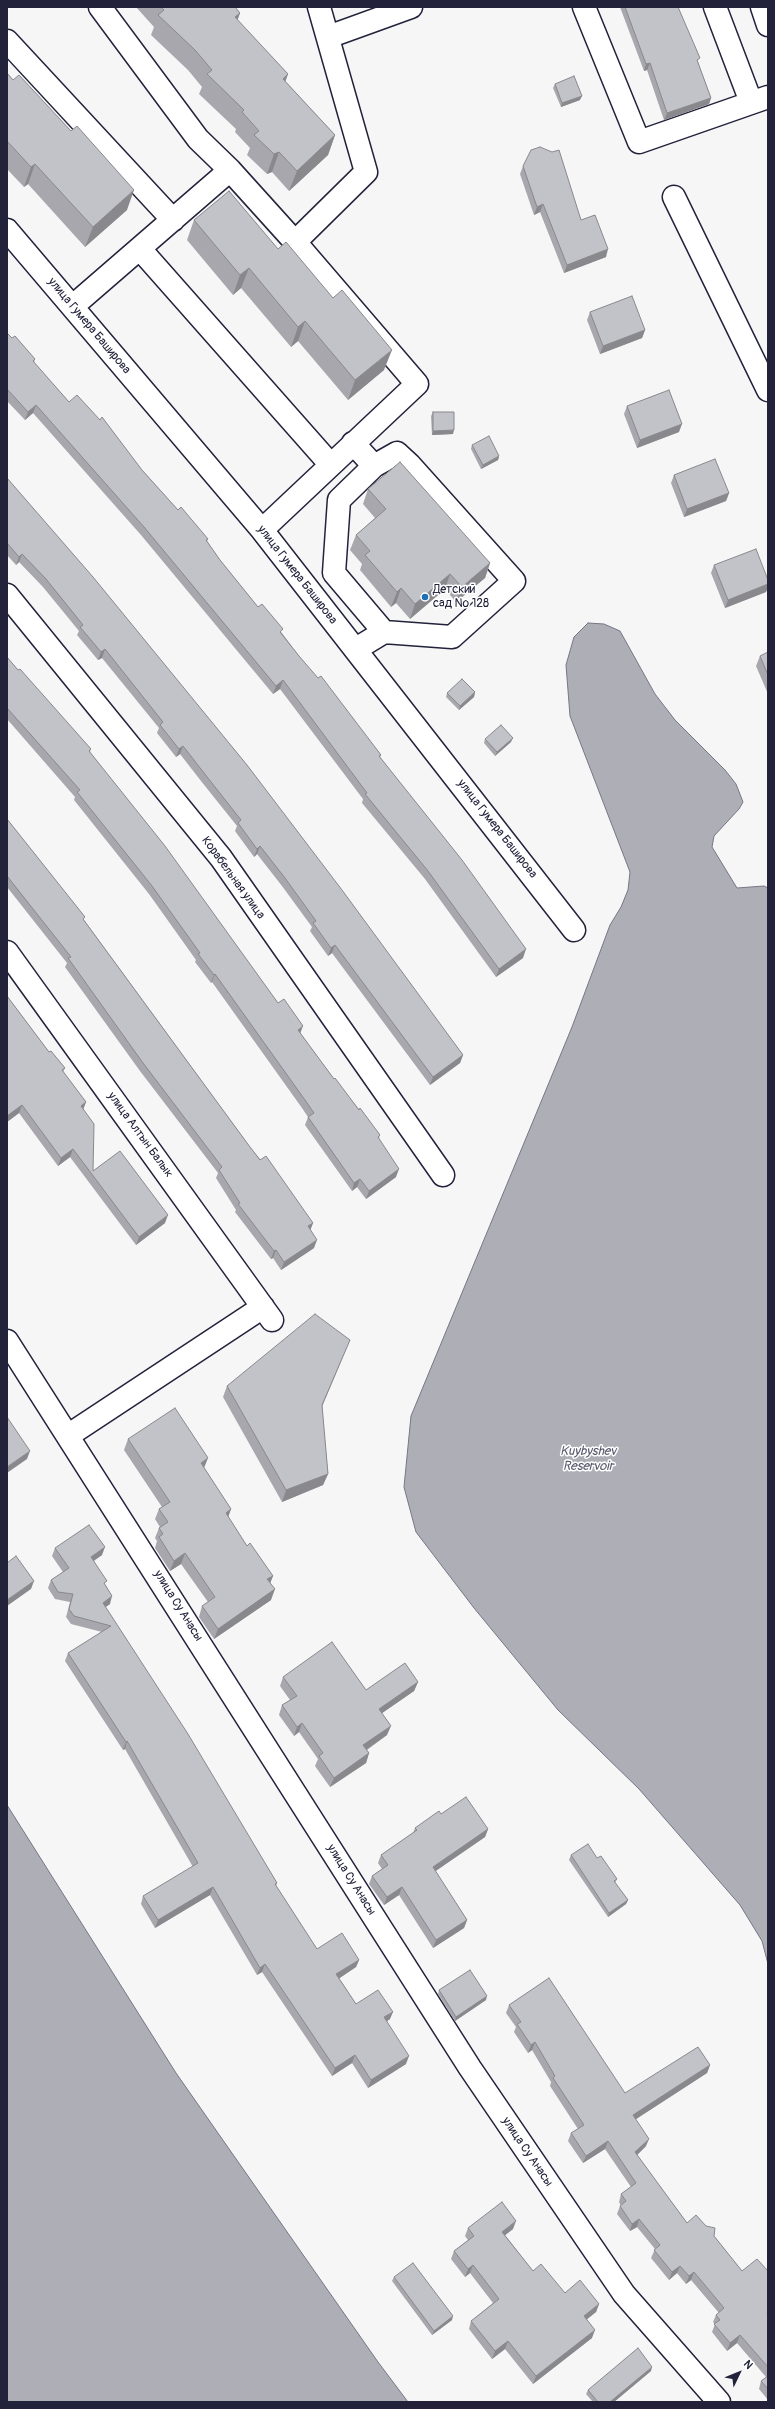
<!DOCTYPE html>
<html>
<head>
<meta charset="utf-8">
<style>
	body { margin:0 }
	#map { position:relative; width:775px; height:2409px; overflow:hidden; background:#f6f6f7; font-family:Pangolin,sans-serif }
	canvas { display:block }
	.frame { position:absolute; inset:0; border:8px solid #22223b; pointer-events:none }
	.north { position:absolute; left:719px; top:2353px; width:40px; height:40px; -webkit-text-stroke:3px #fff; paint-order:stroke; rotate:47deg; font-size:11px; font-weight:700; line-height:16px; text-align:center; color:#22223b }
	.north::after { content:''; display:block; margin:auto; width:14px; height:18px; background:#22223b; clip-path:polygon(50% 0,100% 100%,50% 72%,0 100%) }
</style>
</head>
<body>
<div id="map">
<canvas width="775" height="2409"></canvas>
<div class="frame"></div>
<div class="north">N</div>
</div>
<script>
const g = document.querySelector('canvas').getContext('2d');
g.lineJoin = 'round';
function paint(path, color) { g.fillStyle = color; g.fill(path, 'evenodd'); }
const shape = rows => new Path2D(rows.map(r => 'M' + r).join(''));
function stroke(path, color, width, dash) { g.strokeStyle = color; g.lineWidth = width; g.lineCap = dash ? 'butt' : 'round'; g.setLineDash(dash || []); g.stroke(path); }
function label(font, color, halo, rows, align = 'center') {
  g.font = font + ' Pangolin,sans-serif'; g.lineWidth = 3; g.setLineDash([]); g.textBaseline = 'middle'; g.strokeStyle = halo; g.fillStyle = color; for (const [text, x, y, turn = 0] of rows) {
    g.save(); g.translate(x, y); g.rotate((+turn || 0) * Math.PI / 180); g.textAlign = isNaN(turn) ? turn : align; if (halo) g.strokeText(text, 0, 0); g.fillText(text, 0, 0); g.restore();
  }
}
const water = shape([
	[588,623,604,624,620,631,655,694,675,720,725,770,736,784,743,802,739,809,714,836,712,847,737,888,764,886,768,888,768,1964,762,1941,740,1905,639,1789,558,1710,474,1608,416,1532,404,1487,411,1416,572,1027,610,925,621,907,628,890,630,872,570,716,566,665,574,637,588,623],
	[7,1805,176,2073,378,2362,408,2402,7,2402,7,1805]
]);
paint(water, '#aeaeb7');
stroke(water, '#767685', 1);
const minor = shape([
	[100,7,198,139,230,170,295,242,417,384,262,530],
	[584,7,639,142,768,97],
	[715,7,751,102],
	[328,37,411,7],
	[7,41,173,220],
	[674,197,768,390],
	[7,230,262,530,574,930],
	[295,242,366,172,319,7],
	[140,249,330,464],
	[73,306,230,170],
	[353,443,374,466,397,453,410,465,514,581,452,637,384,632,356,649],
	[374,466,339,500,334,573,384,632],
	[7,595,221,858,443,1175],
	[7,952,272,1320],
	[7,1341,470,2068,624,2294,719,2402],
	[69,1435,263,1307]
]);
const major = shape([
	[762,7,768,25]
]);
stroke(minor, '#22223b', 25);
stroke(major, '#22223b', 25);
stroke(minor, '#fff', 22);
stroke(major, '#fff', 22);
paint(shape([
	[136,7,235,7,240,13,237,20,288,74,285,81,335,135,328,155,289,191,272,172,267,174,247,155,250,148,235,132,236,129,199,94,202,87,188,70,151,35,154,27],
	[620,7,678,7,711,98,709,104,664,120,647,70,644,71],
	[7,73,127,210,85,247,28,184,24,187,7,169],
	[555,84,580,100,561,107,553,88],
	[523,166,581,220,606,257,564,273,540,212,534,215,520,174],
	[194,220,384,370,348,400,298,341,291,347,241,288,233,295,187,240],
	[590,312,645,330,642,338,600,354,587,320],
	[7,333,12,338,35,359,34,363,69,402,142,470,178,510,208,539,207,541,220,560,258,607,282,633,299,656,381,755,380,757,523,958,496,977,425,879,362,803,363,799,280,689,273,694,141,535,33,413,25,420,7,401],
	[627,406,679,432,637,448,624,414],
	[433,412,453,434,432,435,431,416],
	[472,445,499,456,498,460,481,469,471,449],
	[674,475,729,493,726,501,684,517,671,483],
	[7,478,463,1055,460,1063,430,1085,332,953,328,956,310,931,312,927,282,886,257,854,254,857,235,831,237,826,201,781,180,754,176,757,157,733,159,728,102,658,98,660,88,648,77,635,79,631,43,587,19,562,16,565,7,555],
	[368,489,490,563,485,578,456,602,445,589,410,619,396,603,391,607,360,570,362,564,350,550,356,535,375,518,363,504],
	[714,565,768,580,768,587,766,592,725,608,711,573],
	[768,652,768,694,756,666,760,656],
	[7,657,18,670,91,749,90,752,300,1033,334,1079,380,1135,379,1138,396,1177,366,1199,357,1187,352,1191,305,1125,308,1117,302,1108,212,982,211,983,195,962,196,960,149,894,74,800,75,797,7,719],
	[475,692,474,697,459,710,446,697,447,693],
	[485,739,511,742,495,756,484,743],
	[7,819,84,920,250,1147,313,1223,310,1230,314,1248,281,1270,273,1258,271,1259,235,1212,236,1210,216,1178,218,1173,140,1071,65,967,67,963,7,887],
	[7,996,49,1052,65,1068,63,1072,86,1102,83,1109,93,1171,165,1223,136,1245,70,1157,58,1166,19,1113,7,1122],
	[345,1352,322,1407,328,1474,323,1485,282,1502,223,1397,227,1386],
	[128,1439,204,1468,231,1509,228,1517,247,1546,273,1576,270,1583,271,1600,214,1639,199,1617,202,1606,208,1602,181,1564,170,1571,155,1548,157,1541,155,1538,159,1528,160,1527,155,1519,159,1509,162,1507,124,1450],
	[55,1548,102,1555,94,1561,105,1585,110,1604,105,1607,277,1883,276,1886,317,1949,359,1960,356,1967,339,1978,356,2004,390,2019,387,2021,406,2064,368,2088,352,2063,332,2076,262,1972,257,1975,210,1895,155,1928,141,1904,143,1896,193,1867,125,1749,123,1750,65,1661,68,1653,102,1632,71,1624,66,1617,70,1602,55,1599,48,1588,51,1580,63,1572,52,1556],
	[283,1677,366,1690,418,1682,414,1691,382,1713,387,1735,367,1750,369,1753,366,1763,330,1787,315,1766,318,1759,299,1732,294,1736,279,1715,282,1705,290,1700,280,1686],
	[441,1814,488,1829,485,1837,435,1871,467,1920,464,1928,433,1948,399,1895,384,1905,369,1884,372,1876,382,1869,378,1863,381,1855,413,1833,415,1828],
	[571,1855,597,1858,617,1879,615,1883,628,1900,626,1904,608,1917,569,1860],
	[439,1990,486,2000,455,2021,438,1994],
	[509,2005,625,2093,710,2065,707,2073,636,2119,646,2146,637,2155,687,2223,714,2236,742,2271,768,2271,768,2400,759,2389,761,2381,766,2377,737,2343,727,2351,712,2332,715,2324,713,2322,716,2315,719,2313,691,2280,686,2284,677,2273,669,2280,651,2258,655,2249,637,2227,630,2231,617,2214,620,2206,621,2206,619,2202,621,2194,631,2187,605,2149,583,2163,568,2141,571,2133,578,2129,550,2086,551,2082,532,2050,528,2053,514,2032,516,2027,506,2013],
	[468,2228,513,2229,505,2235,533,2271,565,2293,599,2304,596,2312,587,2319,592,2338,533,2384,505,2349,492,2359,469,2329,471,2321,493,2303,470,2273,465,2277,451,2259,454,2251,468,2240,465,2236],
	[394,2277,452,2320,432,2335,392,2281],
	[651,2371,614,2402,593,2402,586,2394,588,2390]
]), '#a7a7ad');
paint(shape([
	[240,13,233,33,235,17],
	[650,63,647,70,644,71,646,64],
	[288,74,281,94,283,79],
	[582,96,580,100,561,107,562,103],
	[711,98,709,104,664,120,667,113],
	[335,135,328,155,289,191,297,171],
	[279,152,272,172,267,174,274,154],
	[35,164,28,184,24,187,31,167],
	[134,190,127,210,85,247,93,227],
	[543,204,540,212,534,215,537,207],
	[608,249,606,257,564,273,567,265],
	[249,268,241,288,233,295,240,275],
	[305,321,298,341,291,347,298,327],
	[645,330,642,338,600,354,603,346],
	[392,350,384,370,348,400,355,380],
	[36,405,33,413,25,420,28,412],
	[682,424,679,432,637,448,640,440],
	[454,430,453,434,432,435,433,431],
	[499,456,498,460,481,469,483,465],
	[729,493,726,501,684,517,687,509],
	[22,554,19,562,16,565,19,557],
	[490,563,485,578,456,602,462,587],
	[450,574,445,589,410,619,415,604],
	[768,584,768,587,766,592,725,608,728,600],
	[401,588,396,603,391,607,397,592],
	[105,649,102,658,98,660,101,652],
	[283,680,280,689,273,694,276,686],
	[475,692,474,697,459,710,460,706],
	[513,738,511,742,495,756,497,752],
	[183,746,180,754,176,757,179,749],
	[260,846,257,854,254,857,257,849],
	[335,945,332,953,328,956,331,948],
	[526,949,523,958,496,977,499,969],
	[215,974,212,982,211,983,214,975],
	[303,1026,300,1034,298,1030],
	[463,1055,460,1063,430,1085,433,1077],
	[86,1102,83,1110,81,1106],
	[22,1105,19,1113,7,1122,7,1116],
	[73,1149,70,1157,58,1166,61,1158],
	[399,1169,396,1177,366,1199,369,1191],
	[360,1179,357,1187,352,1191,354,1183],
	[168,1215,165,1223,136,1245,139,1237],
	[313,1223,310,1231,308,1226],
	[317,1240,314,1248,281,1270,284,1262],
	[276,1250,273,1258,271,1259,274,1251],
	[350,1340,345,1352,317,1417,322,1405],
	[30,1451,27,1459,7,1473,7,1467],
	[208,1458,204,1468,201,1463],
	[328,1474,323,1485,282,1502,286,1490],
	[231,1509,227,1520,226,1513],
	[105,1547,102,1555,88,1564,91,1557],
	[185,1553,181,1564,170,1571,174,1561],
	[273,1576,269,1586,267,1579],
	[34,1581,31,1589,7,1606,7,1600],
	[275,1589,271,1600,214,1639,218,1629],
	[112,1596,110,1604,100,1611,103,1603],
	[418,1682,414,1691,375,1718,379,1709],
	[302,1723,299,1732,294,1736,297,1727],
	[391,1726,387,1735,360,1754,363,1745],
	[127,1741,125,1749,123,1750,126,1742],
	[369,1753,366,1763,330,1787,334,1778],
	[488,1829,485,1837,430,1875,433,1867],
	[213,1887,210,1895,155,1928,158,1920],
	[402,1887,399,1895,384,1905,387,1897],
	[628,1900,626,1904,608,1917,609,1913],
	[467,1920,464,1928,433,1948,436,1940],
	[359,1960,356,1967,334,1982,336,1974],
	[265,1964,262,1972,257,1975,260,1968],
	[487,1996,486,2000,455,2021,456,2017],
	[393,2012,390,2019,381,2025,384,2017],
	[535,2042,532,2050,528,2053,531,2045],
	[355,2055,352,2063,332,2076,335,2068],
	[409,2056,406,2064,368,2088,371,2080],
	[710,2065,707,2073,630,2123,633,2115],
	[649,2139,646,2146,632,2160,635,2152],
	[608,2141,605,2149,583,2163,586,2156],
	[639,2219,637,2227,630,2231,632,2224],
	[516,2221,513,2229,499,2240,502,2232],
	[473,2265,470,2273,465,2277,468,2269],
	[680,2266,677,2273,669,2280,672,2272],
	[694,2272,691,2280,686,2284,689,2276],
	[599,2304,596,2312,581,2324,584,2316],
	[453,2316,452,2320,432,2335,434,2331],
	[595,2330,592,2338,533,2384,536,2376],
	[740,2335,737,2343,727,2351,730,2343],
	[508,2341,505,2349,492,2359,495,2351],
	[652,2367,651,2371,614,2402,610,2402]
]), '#88888d');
const building = shape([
	[161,7,235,7,240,13,235,17,288,74,283,79,335,135,297,171,279,152,274,154,254,135,259,131,242,112,244,110,207,74,212,70,195,50,158,15,164,10,161,7],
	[625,7,678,7,700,58,697,60,711,98,667,113,650,63,646,64,625,7],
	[7,73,13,80,19,75,71,131,77,126,134,190,93,227,35,164,31,167,7,141,7,73],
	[574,76,582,96,562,103,555,84,574,76],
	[540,147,552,152,559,150,581,220,595,215,608,249,567,265,543,204,537,207,523,166,531,150,540,147],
	[229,191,278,249,286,242,333,298,342,290,392,350,355,380,305,321,298,327,249,268,240,275,194,220,229,191],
	[632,296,645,330,603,346,590,312,632,296],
	[7,333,12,338,15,336,35,359,33,361,69,402,77,395,100,420,102,417,142,470,178,510,181,507,208,539,206,540,220,560,258,607,262,604,283,629,280,632,299,656,318,678,321,676,381,755,379,756,462,860,526,949,499,969,428,871,365,794,367,793,283,680,276,686,144,527,36,405,28,412,7,389,7,333],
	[669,390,682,424,640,440,627,406,669,390],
	[433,412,454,412,454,430,433,431,433,412],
	[489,436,499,456,483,465,472,445,489,436],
	[715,459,729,493,687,509,674,475,715,459],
	[400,462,490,563,462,587,450,574,415,604,401,588,397,592,365,555,370,551,356,535,386,509,368,489,400,462],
	[7,478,93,577,247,765,342,890,463,1055,433,1077,335,945,331,948,313,923,316,921,285,878,260,846,257,849,238,823,241,820,204,773,183,746,179,749,160,725,163,722,105,649,101,652,91,640,80,627,83,625,46,579,22,554,19,557,7,543,7,478],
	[756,549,768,580,768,584,728,600,714,565,756,549],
	[768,652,768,675,760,656,768,652],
	[7,657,18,670,20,669,91,749,89,751,165,846,278,1003,284,999,303,1026,298,1030,334,1079,335,1078,359,1110,360,1108,380,1135,378,1137,399,1169,369,1191,360,1179,354,1183,308,1117,314,1113,305,1100,215,974,214,975,198,954,200,953,152,886,77,792,80,790,7,708,7,657],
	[462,679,475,692,460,706,447,693,462,679],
	[501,725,513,738,497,752,485,739,501,725],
	[7,819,85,917,83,919,250,1147,260,1160,266,1156,313,1223,308,1226,317,1240,284,1262,276,1250,274,1251,238,1204,240,1203,219,1170,222,1167,143,1063,68,958,71,957,7,876,7,819],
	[7,996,49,1052,51,1051,65,1068,62,1070,86,1102,81,1106,94,1124,93,1171,120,1151,168,1215,139,1237,73,1149,61,1158,22,1105,7,1116,7,1088,8,1088,7,1087,7,996],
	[315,1314,350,1340,322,1405,328,1474,286,1490,227,1386,315,1314],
	[175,1408,208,1458,201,1463,231,1509,226,1513,247,1546,250,1543,273,1576,267,1579,275,1589,218,1629,202,1606,215,1597,185,1553,174,1561,159,1537,163,1534,159,1528,168,1522,159,1509,170,1502,128,1439,175,1408],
	[7,1417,30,1451,7,1467,7,1417],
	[89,1525,105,1547,91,1557,107,1581,104,1583,112,1596,103,1603,188,1734,277,1883,275,1884,317,1949,342,1933,359,1960,336,1974,356,2004,378,1990,393,2012,384,2017,409,2056,371,2080,355,2055,335,2068,265,1964,260,1968,213,1887,158,1920,143,1896,198,1863,127,1741,126,1742,68,1653,111,1626,74,1616,69,1609,73,1594,58,1592,51,1580,69,1568,55,1548,89,1525],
	[16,1556,34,1581,7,1600,7,1563,16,1556],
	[332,1642,366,1690,405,1663,418,1682,379,1709,391,1726,363,1745,369,1753,334,1778,319,1756,323,1753,302,1723,297,1727,282,1705,297,1696,283,1677,332,1642],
	[466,1797,488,1829,433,1867,467,1920,436,1940,402,1887,387,1897,372,1876,388,1865,381,1855,417,1830,415,1828,439,1811,441,1814,466,1797],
	[588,1844,597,1858,601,1856,617,1879,614,1881,628,1900,609,1913,571,1855,588,1844],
	[470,1970,487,1996,456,2017,439,1990,470,1970],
	[549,1978,625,2093,698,2047,710,2065,633,2115,649,2139,635,2152,687,2223,696,2215,706,2226,715,2228,714,2236,742,2271,757,2259,768,2271,768,2312,767,2313,768,2315,768,2367,740,2335,730,2343,714,2324,720,2320,716,2315,724,2308,694,2272,689,2276,680,2266,672,2272,654,2250,660,2245,639,2219,632,2224,620,2206,626,2201,621,2194,636,2183,608,2141,586,2156,571,2133,584,2125,553,2078,555,2076,535,2042,531,2045,517,2024,521,2022,509,2005,549,1978],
	[502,2202,516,2221,502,2232,533,2271,541,2264,565,2293,580,2280,599,2304,584,2316,595,2330,536,2376,508,2341,495,2351,471,2321,499,2299,473,2265,468,2269,454,2251,474,2236,468,2228,502,2202],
	[413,2263,453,2316,434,2331,394,2277,413,2263],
	[638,2348,652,2367,610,2402,598,2402,588,2390,638,2348],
	[768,2376,768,2389,761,2381,768,2376]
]);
paint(building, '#c2c2c9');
stroke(building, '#88888d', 1);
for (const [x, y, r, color] of [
	[425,597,4,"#1f6fb2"]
]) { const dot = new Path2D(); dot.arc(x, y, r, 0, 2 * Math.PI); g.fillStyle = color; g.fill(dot); stroke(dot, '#fff', 1.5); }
label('12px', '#22223b', '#fff', [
	["улица Гумера Баширова",89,326,50],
	["улица Гумера Баширова",297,575,52],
	["улица Гумера Баширова",497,829,52],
	["Корабельная улица",233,878,54],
	["улица Алтын Балык",140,1135,54],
	["улица Су Анасы",178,1606,58],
	["улица Су Анасы",351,1880,58],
	["улица Су Анасы",527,2152,56]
]);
label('12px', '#22223b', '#fff', [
	["Детский",433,590],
	["сад № 128",433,604]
], 'left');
label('italic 13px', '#5a5a6d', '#fff', [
	["Kuybyshev",588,1452],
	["Reservoir",588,1467]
]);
</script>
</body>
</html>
